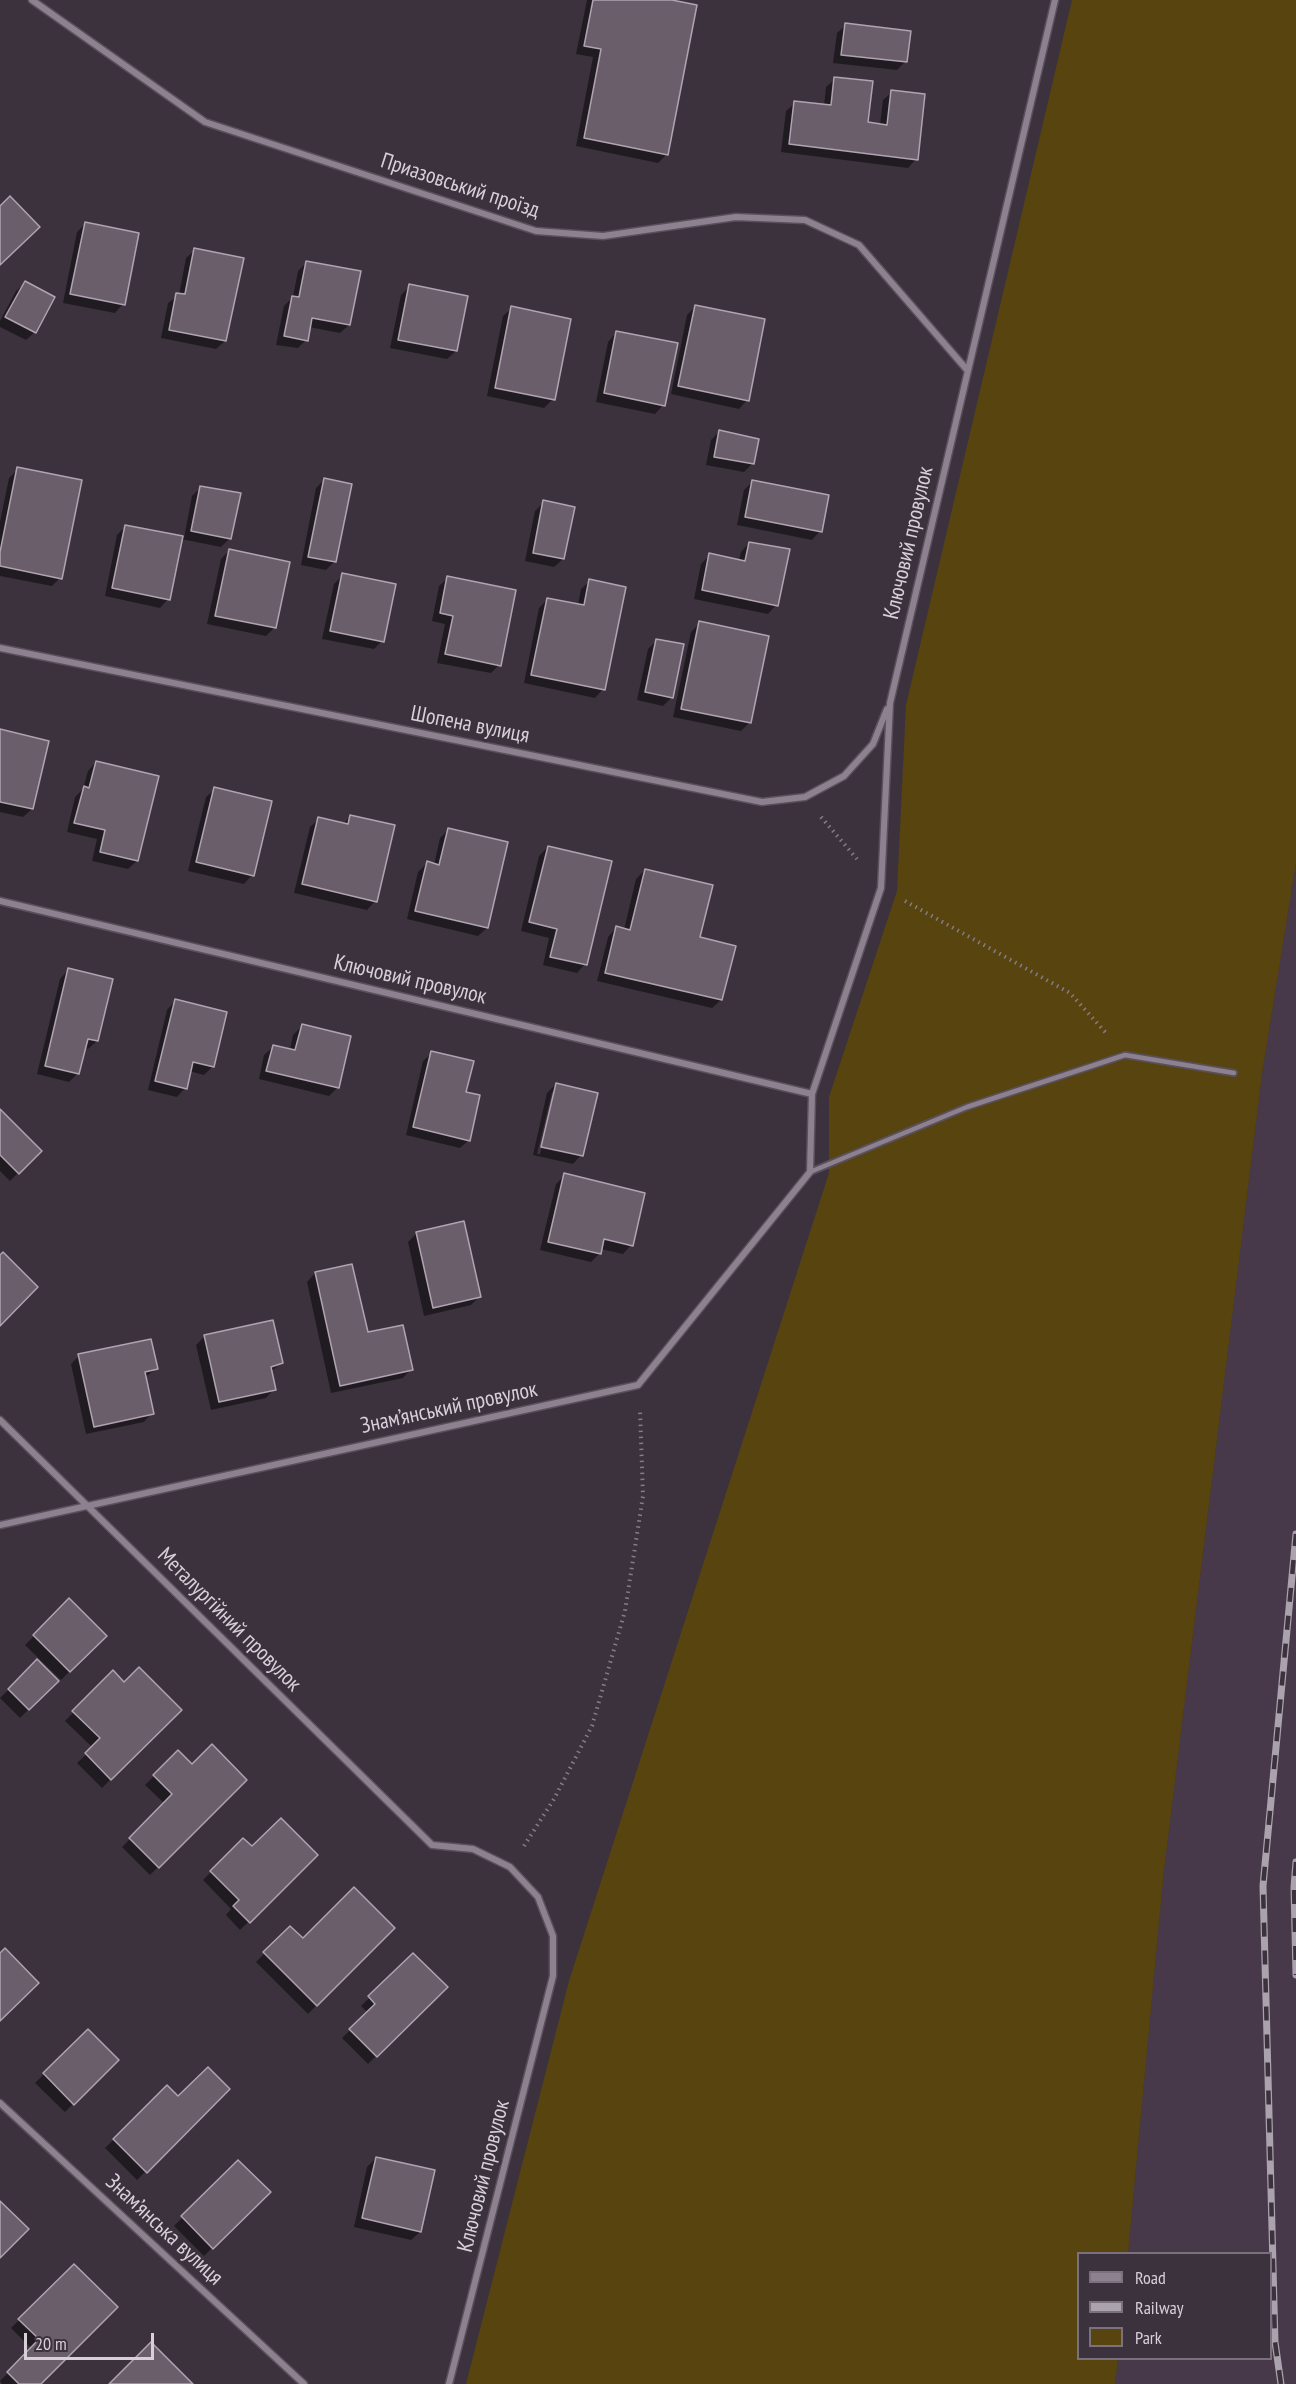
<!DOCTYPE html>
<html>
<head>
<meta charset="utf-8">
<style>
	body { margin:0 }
	#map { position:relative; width:1296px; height:2384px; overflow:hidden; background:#3c323e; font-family:"PT Sans Narrow",sans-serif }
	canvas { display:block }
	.legend { position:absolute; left:1077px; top:2252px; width:195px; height:108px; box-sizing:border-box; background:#3c323e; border:2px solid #7a717c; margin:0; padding:8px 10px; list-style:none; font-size:18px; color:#d7d0d8 }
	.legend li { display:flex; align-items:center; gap:12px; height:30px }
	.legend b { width:30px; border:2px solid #7a717c }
	.scale { position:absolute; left:24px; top:2333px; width:130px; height:27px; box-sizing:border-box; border:3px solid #d7d0d8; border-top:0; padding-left:8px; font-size:18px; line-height:21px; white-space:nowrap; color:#d7d0d8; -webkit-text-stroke:4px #3c323e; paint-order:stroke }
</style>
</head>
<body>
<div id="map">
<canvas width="1296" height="2384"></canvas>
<ul class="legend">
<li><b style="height:8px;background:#8d818f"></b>Road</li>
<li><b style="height:8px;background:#aaa2ac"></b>Railway</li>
<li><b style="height:16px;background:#58440f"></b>Park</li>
</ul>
<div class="scale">20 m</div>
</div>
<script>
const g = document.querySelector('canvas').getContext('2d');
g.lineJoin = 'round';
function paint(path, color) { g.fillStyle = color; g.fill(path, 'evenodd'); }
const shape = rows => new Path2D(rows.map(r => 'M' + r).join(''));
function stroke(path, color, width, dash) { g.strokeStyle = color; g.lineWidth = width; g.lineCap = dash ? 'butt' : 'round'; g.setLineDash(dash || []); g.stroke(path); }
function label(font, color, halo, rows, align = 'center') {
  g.font = font + ' "PT Sans Narrow",sans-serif'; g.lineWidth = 6; g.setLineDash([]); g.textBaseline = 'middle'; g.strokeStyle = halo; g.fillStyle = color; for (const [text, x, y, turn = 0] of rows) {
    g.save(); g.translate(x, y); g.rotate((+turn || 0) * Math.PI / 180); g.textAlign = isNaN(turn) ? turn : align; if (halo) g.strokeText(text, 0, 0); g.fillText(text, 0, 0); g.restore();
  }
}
paint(shape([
	[1296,863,1296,2384,1115,2384,1118,2359,1270,2358,1270,2254,1128,2253,1164,1870,1262,1074]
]), '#48394a');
paint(shape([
	[1072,0,1296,0,1296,863,1262,1074,1164,1870,1128,2253,1078,2254,1078,2358,1118,2359,1115,2384,466,2384,569,1981,829,1173,829,1097,897,891,906,705]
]), '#58440f');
paint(shape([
	[587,0,664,0,667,154,658,163,576,146,593,57,576,54],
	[846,25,905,62,897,70,833,63,837,33],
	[835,79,866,123,880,125,883,100,892,92,916,159,908,168,781,152,786,111,795,103,824,106,826,87],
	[86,223,123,304,115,313,63,303,77,232],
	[195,250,225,341,216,349,161,338,168,303,179,295,186,258],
	[307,262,349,325,340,333,309,327,306,340,298,348,276,345,284,306,293,297,298,271],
	[25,283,35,332,26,340,0,327,0,321,16,291],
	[410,286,466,297,456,351,447,359,390,348,401,295],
	[695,307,747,400,739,409,671,394,687,315],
	[512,308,553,399,544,408,487,396,503,316],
	[616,333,663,405,655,414,596,402,608,342],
	[719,432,752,464,744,472,706,465,711,440],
	[18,469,60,578,52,586,0,576,0,522,9,478],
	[325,479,335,561,326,570,301,565,316,488],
	[753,481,820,531,812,540,737,525,744,490],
	[201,487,230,538,221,547,181,539,168,599,160,608,105,596,117,535,126,526,184,538,192,496],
	[544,502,563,559,554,567,525,561,535,511],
	[749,543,776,605,768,614,694,599,701,564,710,555,739,561,741,552],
	[229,551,275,627,266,636,207,624,221,559],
	[343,575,382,641,374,649,322,639,334,584],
	[448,578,499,665,491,673,437,663,445,624,432,621,439,586],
	[590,581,603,689,595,698,524,683,539,608,548,599,578,605,581,589],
	[700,623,750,722,741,731,673,717,691,632],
	[657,640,672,697,663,706,637,700,648,649],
	[0,731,32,809,23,817,0,812],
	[96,762,137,861,128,869,92,861,97,839,67,832,75,797,83,789,88,771],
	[215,789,252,875,244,884,188,871,206,797],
	[351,816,375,901,367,910,294,893,310,827,319,819,343,824],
	[449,829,487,928,478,936,407,919,418,872,427,863,434,865,440,838],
	[548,847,585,964,577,973,543,965,549,938,521,931,539,856],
	[645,870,698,939,721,1000,712,1008,597,981,608,937,616,928,624,930,636,879],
	[68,970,97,1041,88,1049,84,1048,78,1073,69,1082,37,1074,60,979],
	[175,1001,225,1013,212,1067,204,1075,189,1071,185,1088,177,1097,148,1090,167,1010],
	[302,1026,338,1087,329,1096,259,1079,264,1055,273,1047,290,1050,293,1035],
	[432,1053,464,1094,469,1140,460,1148,406,1135,423,1061],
	[556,1084,581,1155,573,1164,533,1155,547,1093],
	[552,1092,555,1092,540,1154,537,1154],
	[0,1112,40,1151,10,1181,0,1171],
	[565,1175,631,1245,623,1254,601,1249,600,1253,591,1262,540,1250,556,1184],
	[417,1233,479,1297,471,1305,424,1316,408,1242],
	[315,1273,366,1334,411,1369,403,1378,331,1393,307,1282],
	[205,1336,282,1363,270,1372,274,1389,266,1398,211,1410,196,1345],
	[79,1356,156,1369,144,1378,152,1413,144,1422,86,1434,71,1364],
	[69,1601,105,1636,61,1680,25,1645],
	[37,1662,57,1681,20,1718,0,1698],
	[113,1672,124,1684,180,1710,102,1788,77,1763,93,1748,65,1721],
	[178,1752,192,1766,245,1780,150,1875,122,1847,165,1804,145,1785],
	[243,1840,252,1848,316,1855,240,1930,226,1915,231,1909,203,1880],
	[290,1928,303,1941,393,1928,308,2014,256,1962],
	[413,1955,446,1987,368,2064,342,2038,368,2013,361,2006],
	[88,2031,117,2060,65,2112,35,2083],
	[167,2087,178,2099,228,2089,137,2180,105,2148],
	[376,2158,420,2232,411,2240,354,2227,367,2167],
	[238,2162,269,2192,204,2256,174,2226],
	[74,2266,39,2384,2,2384,0,2381,32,2349,11,2328]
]), '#0007');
const building = shape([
	[593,0,672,0,697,5,668,155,584,138,601,49,584,46,593,0],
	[845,23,911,31,907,62,841,55,845,23],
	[834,77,873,81,868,122,887,125,891,90,925,94,918,160,789,144,794,101,831,105,834,77],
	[10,196,40,227,0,265,0,206,10,196],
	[85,222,139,233,125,305,70,294,85,222],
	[194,248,244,258,226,341,169,330,176,293,185,294,194,248],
	[306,261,361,271,350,325,312,318,308,341,284,336,292,296,299,297,306,261],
	[25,281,55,297,36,333,5,317,25,281],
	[409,284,468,296,457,351,398,340,409,284],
	[695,305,765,319,749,401,678,386,695,305],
	[511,306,571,319,555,400,495,388,511,306],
	[616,331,678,343,665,406,604,393,616,331],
	[719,430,759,439,754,464,714,457,719,430],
	[17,467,82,480,62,579,0,566,0,552,17,467],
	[324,478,352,484,336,562,308,557,324,478],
	[752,480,829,495,822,532,745,517,752,480],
	[200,486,241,493,231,539,191,531,200,486],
	[543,500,575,507,564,559,533,553,543,500],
	[125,525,183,536,170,600,112,588,125,525],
	[749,542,790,549,778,606,702,590,709,553,745,561,749,542],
	[229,549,290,562,276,628,215,616,229,549],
	[342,573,396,584,384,642,330,631,342,573],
	[447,576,516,590,501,666,445,654,453,616,440,613,447,576],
	[589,579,626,587,605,690,531,675,547,598,584,605,589,579],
	[699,621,769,636,751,723,681,709,699,621],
	[656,639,684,644,673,698,645,692,656,639],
	[0,729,49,741,33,809,0,802,0,729],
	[96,761,159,776,138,861,100,852,105,830,74,823,84,786,89,788,96,761],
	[214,787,272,801,254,876,196,862,214,787],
	[350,815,395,825,377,902,302,884,318,817,348,824,350,815],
	[448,828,508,842,488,928,415,911,427,861,439,865,448,828],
	[548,846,612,861,587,965,550,957,557,929,529,922,548,846],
	[645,869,713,885,700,937,736,946,722,1000,605,973,616,926,630,930,645,869],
	[68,968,113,979,98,1041,88,1039,79,1074,45,1066,68,968],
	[175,999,227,1012,214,1067,193,1062,187,1089,155,1081,175,999],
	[302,1024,351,1036,339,1088,266,1071,273,1045,295,1050,302,1024],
	[431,1051,474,1061,466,1092,480,1095,470,1141,413,1127,431,1051],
	[556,1083,598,1093,583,1156,541,1147,556,1083],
	[0,1109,42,1151,19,1174,0,1155,0,1109],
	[564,1173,645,1193,633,1246,604,1239,601,1254,548,1242,564,1173],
	[464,1221,481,1297,433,1308,416,1232,464,1221],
	[3,1252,38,1287,0,1326,0,1255,3,1252],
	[352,1264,368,1332,403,1325,413,1370,340,1386,315,1272,352,1264],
	[273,1320,283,1363,271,1367,276,1390,219,1402,204,1335,273,1320],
	[151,1339,158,1369,145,1372,154,1414,94,1427,78,1354,151,1339],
	[69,1598,107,1636,70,1672,33,1635,69,1598],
	[37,1659,59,1681,29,1710,8,1689,37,1659],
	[139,1667,182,1710,111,1780,85,1753,100,1738,72,1711,113,1670,124,1682,139,1667],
	[212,1744,247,1780,159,1868,129,1838,172,1794,153,1775,178,1750,192,1764,212,1744],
	[281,1818,318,1855,250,1923,233,1906,239,1900,210,1871,243,1838,252,1846,281,1818],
	[354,1887,395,1928,317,2006,263,1952,290,1926,303,1938,354,1887],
	[5,1948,39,1983,0,2021,0,1953,5,1948],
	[413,1953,448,1987,377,2057,349,2029,375,2004,368,1996,413,1953],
	[88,2029,119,2060,74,2105,43,2073,88,2029],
	[208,2067,230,2089,147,2173,113,2139,167,2085,178,2096,208,2067],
	[376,2157,435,2170,421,2232,362,2218,376,2157],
	[238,2160,271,2192,213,2249,181,2216,238,2160],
	[0,2201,29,2229,0,2258,0,2201],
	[74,2264,118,2307,41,2384,19,2384,7,2372,39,2339,18,2319,74,2264],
	[151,2342,193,2384,109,2384,151,2342]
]);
paint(building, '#6a5e6b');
stroke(building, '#b0a3b2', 1.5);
const lane = shape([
	[810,1172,967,1107,1125,1055,1234,1073]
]);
const street = shape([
	[32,0,205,122,536,231,603,236,736,217,805,220,859,245,968,371],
	[0,648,762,802,805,797,844,776,873,744,887,709],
	[0,901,812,1094],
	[0,1420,432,1845,473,1849,510,1867,538,1897,553,1936,553,1976,449,2384],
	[0,1525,638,1385,810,1172,812,1094,881,888,890,703,1055,0],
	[0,2103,304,2384]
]);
stroke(lane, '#59505b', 8);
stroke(street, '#59505b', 9);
stroke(shape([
	[821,817,857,859],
	[905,901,1070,993,1107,1034],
	[524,1846,554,1799,592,1726,625,1611,643,1496,640,1410]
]), '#847c86', 4, [1.5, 4.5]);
stroke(lane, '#8d818f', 4.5);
stroke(street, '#8d818f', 6);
const rail = shape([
	[1296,1862,1294,1887,1296,1975],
	[1281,2384,1275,2342,1263,1886,1296,1534]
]);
stroke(rail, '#aaa2ac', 7);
stroke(rail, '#3c323e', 4.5, [14]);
label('22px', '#d7d0d8', '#3c323e', [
	["Приазовський проїзд",460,186,18],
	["Ключовий провулок",909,543,-77],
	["Шопена вулиця",470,725,11],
	["Ключовий провулок",410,980,13],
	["Знам’янський провулок",449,1408,-12],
	["Металургійний провулок",229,1620,45],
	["Ключовий провулок",484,2176,-76],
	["Знам’янська вулиця",164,2230,43]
]);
</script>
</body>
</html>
